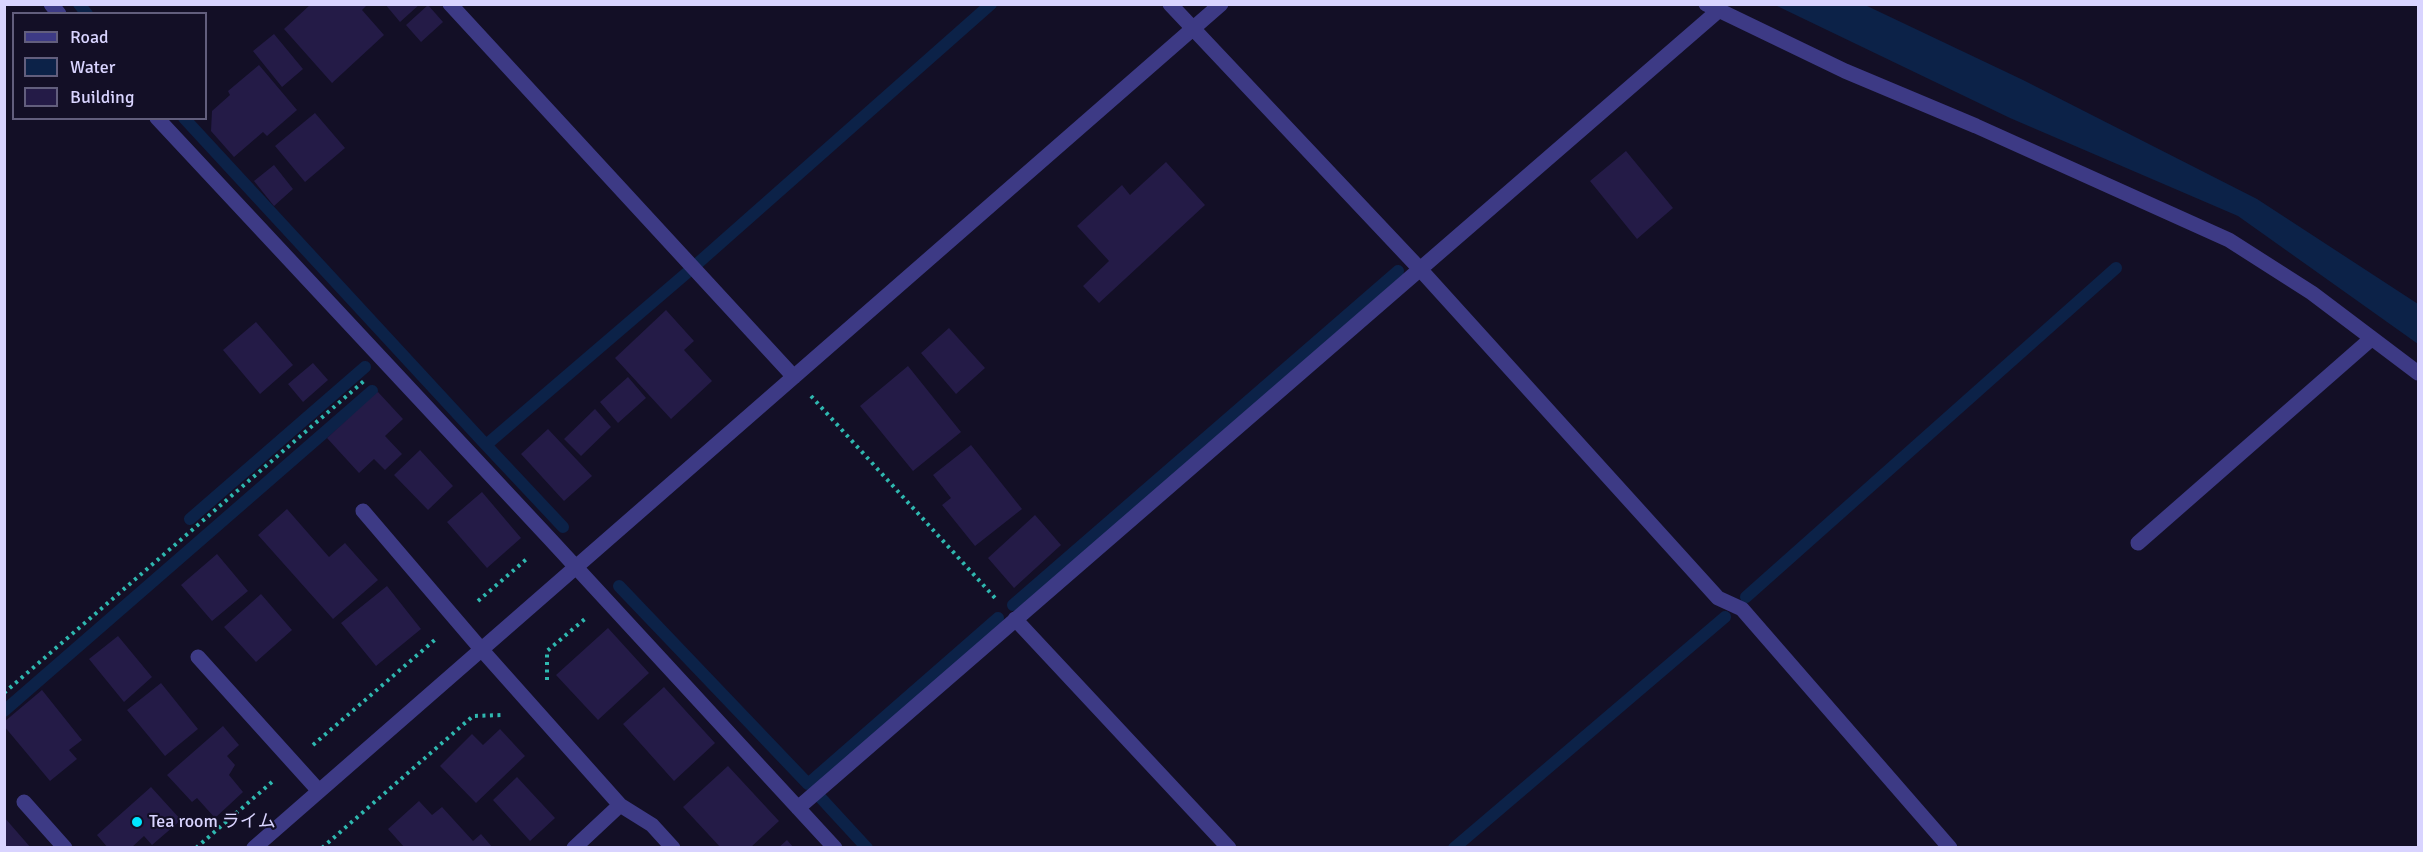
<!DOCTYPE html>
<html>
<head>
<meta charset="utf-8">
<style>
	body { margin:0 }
	#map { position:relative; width:2423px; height:852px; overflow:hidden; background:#130f26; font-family:Signika,sans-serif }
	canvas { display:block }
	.frame { position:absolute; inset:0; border:6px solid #d9d4ff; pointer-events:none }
	.legend { position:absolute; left:12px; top:12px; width:195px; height:108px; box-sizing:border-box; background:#130f26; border:2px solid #625e7d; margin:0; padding:8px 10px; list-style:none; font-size:18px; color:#d9d4ff }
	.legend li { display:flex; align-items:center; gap:12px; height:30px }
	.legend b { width:30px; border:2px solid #625e7d }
</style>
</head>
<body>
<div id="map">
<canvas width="2423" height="852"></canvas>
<div class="frame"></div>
<ul class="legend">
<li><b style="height:8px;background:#3d3a85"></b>Road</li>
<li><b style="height:16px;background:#0c2248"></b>Water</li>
<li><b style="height:16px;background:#241b47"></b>Building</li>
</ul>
</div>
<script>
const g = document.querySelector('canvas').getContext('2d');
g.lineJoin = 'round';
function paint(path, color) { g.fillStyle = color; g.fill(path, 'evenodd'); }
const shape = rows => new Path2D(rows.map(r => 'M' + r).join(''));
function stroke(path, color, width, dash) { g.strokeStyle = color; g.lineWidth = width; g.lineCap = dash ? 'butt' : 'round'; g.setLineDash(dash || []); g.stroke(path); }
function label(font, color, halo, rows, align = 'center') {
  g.font = font + ' Signika,"Noto Sans JP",sans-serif'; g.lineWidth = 4.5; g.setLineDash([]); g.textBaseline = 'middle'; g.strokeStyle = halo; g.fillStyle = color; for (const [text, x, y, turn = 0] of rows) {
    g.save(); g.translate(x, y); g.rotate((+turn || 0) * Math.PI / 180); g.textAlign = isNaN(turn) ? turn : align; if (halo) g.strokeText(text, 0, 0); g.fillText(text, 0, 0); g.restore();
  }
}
paint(shape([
	[1775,5,1865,5,2023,80,2257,199,2418,304,2418,344,2238,216,2010,118]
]), '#0c2248');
stroke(shape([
	[79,4,87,14],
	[184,118,486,445,689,271,991,4],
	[486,445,563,527],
	[190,519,365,367],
	[619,586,808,784,998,618],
	[1746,597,2116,268],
	[1013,605,1398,271],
	[4,711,372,391],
	[820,797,867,848],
	[1454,848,1725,617]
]), '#0c2248', 12);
paint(shape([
	[311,4,368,4,362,10,384,35,332,83,284,29],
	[385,4,420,4,400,22],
	[428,5,443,22,421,42,406,25],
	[274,34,303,69,282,87,253,51],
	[259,65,297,110,267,136,263,132,234,157,211,131,212,111,230,95,228,91],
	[315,113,345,148,305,182,275,146],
	[1626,151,1673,208,1637,239,1590,181],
	[1166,162,1205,205,1099,303,1083,286,1109,261,1077,226,1122,185,1130,195],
	[274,165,293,189,274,206,254,181],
	[666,310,694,341,684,350,712,381,671,419,615,358],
	[256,322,293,365,260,394,223,350],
	[949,328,985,368,956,394,921,353],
	[313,363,328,380,303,402,288,384],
	[908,366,961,432,913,471,860,406],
	[628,377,646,398,618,423,600,402],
	[378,392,403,419,385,436,402,454,385,470,374,459,359,473,327,438],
	[595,409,611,427,581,456,564,439],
	[548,429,592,476,564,501,521,454],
	[971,445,1022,509,975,546,942,505,951,498,933,475],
	[420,450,453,486,428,510,394,475],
	[482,492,521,538,487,568,447,522],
	[287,509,329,557,345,543,378,580,333,619,258,535],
	[1035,515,1061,545,1014,588,988,558],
	[217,554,248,591,212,621,181,585],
	[387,586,421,629,376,666,341,623],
	[261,594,292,630,256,662,224,627],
	[608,628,649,673,598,720,556,675],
	[118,636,152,677,124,702,89,659],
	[161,683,198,729,165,756,127,710],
	[664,687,715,743,674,781,623,724],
	[42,690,82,740,69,750,77,759,50,781,4,726,4,722],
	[223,726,239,745,227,756,235,765,229,775,243,792,215,818,197,798,192,802,167,775],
	[500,729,525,756,476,803,440,766,472,734,483,745],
	[728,766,779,821,750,848,721,848,683,807],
	[517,777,555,818,530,841,493,800],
	[151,787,181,820,152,845,144,836,131,848,108,848,97,835],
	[419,801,432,815,442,807,473,841,481,834,493,848,405,848,388,829],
	[4,817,31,848,4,848],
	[787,840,794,848,778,848]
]), '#241b47');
stroke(shape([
	[811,396,996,599],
	[478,601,529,557],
	[547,680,547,651,586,618],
	[4,693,364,381],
	[313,745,437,638],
	[196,848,272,782],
	[322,848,473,716,503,715]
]), '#2fb8b0', 4, [3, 4.5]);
stroke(shape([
	[51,4,59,14],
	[450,4,794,377],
	[1170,4,1419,268,1718,598,1742,609,1950,848],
	[1706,4,1845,71,1976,126,2229,240,2312,293,2418,373],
	[157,118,550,539,835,848],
	[363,511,481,649,620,805,652,825,673,848],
	[2138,543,2371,339],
	[1015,619,1229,848],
	[198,657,319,791],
	[24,802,65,848],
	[798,808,1718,11],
	[254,848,1221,4],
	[574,848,620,805]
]), '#3d3a85', 15);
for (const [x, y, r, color] of [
	[137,822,6,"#00e5ff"]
]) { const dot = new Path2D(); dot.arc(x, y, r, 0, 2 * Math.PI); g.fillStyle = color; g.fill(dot); stroke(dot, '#130f26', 2); }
label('18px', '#d9d4ff', '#130f26', [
	["Tea room ライム",149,822]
], 'left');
</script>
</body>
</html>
